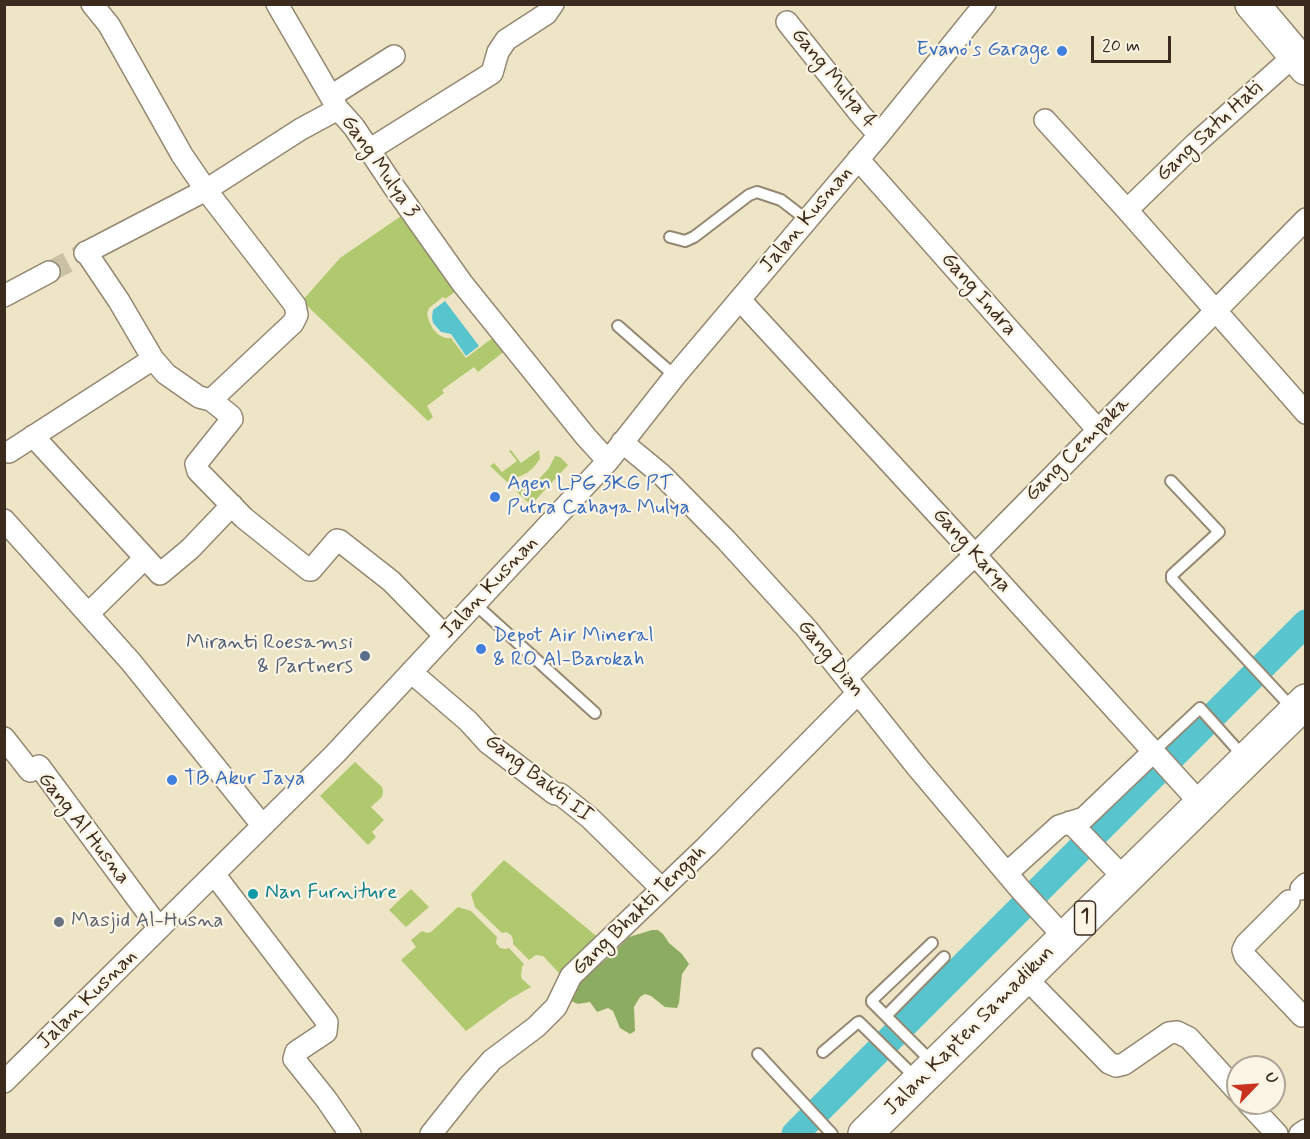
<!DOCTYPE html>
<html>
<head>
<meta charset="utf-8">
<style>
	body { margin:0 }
	#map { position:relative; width:1310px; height:1139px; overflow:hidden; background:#eee5c6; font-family:Mynerve,sans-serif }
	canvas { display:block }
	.frame { position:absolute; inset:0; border:6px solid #3b2a1e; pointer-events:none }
	.north { position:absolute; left:1226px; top:1055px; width:60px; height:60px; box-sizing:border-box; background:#fcf5e5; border:2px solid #afa495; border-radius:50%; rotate:65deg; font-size:16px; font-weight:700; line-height:24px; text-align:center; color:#3b2a1e }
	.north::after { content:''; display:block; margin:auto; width:21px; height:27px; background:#c8321e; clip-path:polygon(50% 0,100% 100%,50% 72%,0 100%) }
	.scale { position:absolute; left:1091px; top:36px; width:80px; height:27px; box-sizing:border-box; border:3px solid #3b2a1e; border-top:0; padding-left:8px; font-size:18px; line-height:21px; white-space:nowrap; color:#3b2a1e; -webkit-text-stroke:4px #fcf5e5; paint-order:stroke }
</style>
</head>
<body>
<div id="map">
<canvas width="1310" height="1139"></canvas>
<div class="frame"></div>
<div class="north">U</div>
<div class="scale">20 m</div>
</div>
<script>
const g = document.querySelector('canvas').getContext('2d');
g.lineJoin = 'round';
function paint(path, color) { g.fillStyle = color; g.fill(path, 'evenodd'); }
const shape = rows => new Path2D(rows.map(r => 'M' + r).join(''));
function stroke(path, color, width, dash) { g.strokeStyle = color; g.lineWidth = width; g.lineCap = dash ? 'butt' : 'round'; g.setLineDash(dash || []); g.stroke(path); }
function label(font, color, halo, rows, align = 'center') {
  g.font = font + ' Mynerve,sans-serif'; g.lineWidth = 4.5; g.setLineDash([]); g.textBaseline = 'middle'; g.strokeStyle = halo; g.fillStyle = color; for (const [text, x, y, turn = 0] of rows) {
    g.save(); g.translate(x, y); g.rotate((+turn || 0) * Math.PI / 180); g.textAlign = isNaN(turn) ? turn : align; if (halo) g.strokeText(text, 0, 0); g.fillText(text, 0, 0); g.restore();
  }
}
paint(shape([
	[404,214,459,289,445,299,443,297,429,308,427,314,429,321,433,329,439,335,445,338,451,338,466,358,495,336,506,350,478,372,474,367,442,390,444,393,427,406,433,417,428,421,302,301,340,258],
	[511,450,521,463,539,450,540,459,533,468,527,473,507,482,490,466,494,463,502,472,517,461,509,451],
	[555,456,560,457,568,465,531,505,516,491,539,479,549,468],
	[355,762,382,787,383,791,382,797,371,807,384,820,372,832,376,837,368,845,320,796],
	[504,860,600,939,568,967,559,973,543,956,536,955,529,960,513,944,513,940,511,935,506,932,502,933,475,907,471,894],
	[411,889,429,907,406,927,389,910],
	[458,907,471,911,497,937,496,943,500,948,505,949,509,948,524,964,522,967,521,976,522,979,531,987,510,999,466,1031,401,960,416,947,411,940,422,931,427,933,431,932]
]), '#b0c96e');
paint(shape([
	[652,930,658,930,663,934,669,943,682,954,689,964,682,974,679,1003,677,1008,665,1007,651,996,645,994,640,997,634,1007,635,1031,630,1034,620,1028,613,1011,608,1008,597,1012,590,1002,578,1004,573,1002,568,998,579,978,594,969,608,958,629,937]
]), '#8cad61');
paint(shape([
	[445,301,479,346,466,356,451,334,441,332,433,323,432,317,433,310]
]), '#58c5ce');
stroke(shape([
	[795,1134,1306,623]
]), '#58c5ce', 27);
stroke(shape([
	[49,272,85,253]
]), '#cac0a4', 21, [21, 10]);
const service = shape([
	[670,237,685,241,694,237,749,195,757,192,781,200,807,220],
	[618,326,675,376],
	[1171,481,1219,532,1172,575,1172,579,1294,710],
	[475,604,595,713],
	[1153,752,1200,708,1244,757],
	[932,943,872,1000,872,1002,933,1063],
	[886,1016,944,957],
	[823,1052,857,1023,859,1022,917,1079],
	[758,1054,832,1134]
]);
const minor = shape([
	[92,4,109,25,182,155,206,190,301,129,338,109,354,127,394,187,462,283,586,437,608,461],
	[277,4,338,109],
	[787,22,861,115,879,135],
	[331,96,394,56],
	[1045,120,1127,210,1306,413],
	[369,150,492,73,498,52,506,40,546,14,553,4],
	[858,159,1098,430],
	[1127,210,1195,144,1295,55],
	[86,252,119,301,153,359,166,374,199,397,211,400],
	[85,253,206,190,295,305,297,315,293,323,211,400,231,416,232,419,196,464,198,471,244,518,309,570,311,570,335,542,337,540,340,541,391,581,445,636],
	[4,296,49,272],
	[740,300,975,555,1201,804],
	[33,436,160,574,190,549,232,505],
	[622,442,662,475,726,540,807,629,917,767,1020,889,1065,938],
	[9,452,153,359],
	[4,520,131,662,262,825],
	[88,614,145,558],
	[411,672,468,721,488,743,555,794,560,794,590,818,662,889],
	[846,678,975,555,1306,219],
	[4,738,30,771,39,766,159,928],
	[1070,822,1125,879],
	[1007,873,1059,826,1084,818,1153,752],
	[214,874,327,1022,326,1032,296,1052,294,1059,326,1099,350,1134],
	[1301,889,1306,884],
	[1289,901,1246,944,1243,950,1245,956,1302,1016],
	[1025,977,1109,1063,1116,1066,1124,1064,1169,1033,1177,1032,1189,1038,1238,1092],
	[4,1082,335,754,608,461,675,376,879,135,985,4],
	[1248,1103,1277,1134],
	[431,1134,470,1085,492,1060,536,1027,556,1007,571,976,707,846,858,693],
	[1300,1134,1306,1130]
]);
const trunk = shape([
	[1252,4,1306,68],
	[865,1134,1306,701]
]);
stroke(service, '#948872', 14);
stroke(minor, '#948872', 24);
stroke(trunk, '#948872', 36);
stroke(service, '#fff', 10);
stroke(minor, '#fff', 21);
stroke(trunk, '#fff', 33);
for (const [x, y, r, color] of [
	[1062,51,6,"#3f7fe0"],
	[495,497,6,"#3f7fe0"],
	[481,649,6,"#3f7fe0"],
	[365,656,6,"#5c6f8a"],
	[172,780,6,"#3f7fe0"],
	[253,894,6,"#0f9aa8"],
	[59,922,6,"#6b7280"]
]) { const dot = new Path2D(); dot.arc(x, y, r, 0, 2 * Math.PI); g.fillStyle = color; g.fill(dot); stroke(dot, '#fcf5e5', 2); }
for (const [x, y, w] of [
	[1085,918,21]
]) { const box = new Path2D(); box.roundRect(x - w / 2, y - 17, w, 34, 4.5); g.fillStyle = '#fcf5e5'; g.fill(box); stroke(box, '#3b2a1e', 1.5); }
label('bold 20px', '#3b2a1e', null, [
	["1",1085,918]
]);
label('21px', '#366cbe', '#fcf5e5', [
	["Evano's Garage",1050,51,"right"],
	["Agen LPG 3KG PT",507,485],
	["Putra Cahaya Mulya",507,509],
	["Depot Air Mineral",493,637],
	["& RO Al-Barokah",493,661],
	["TB Akur Jaya",184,780]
], 'left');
label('21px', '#3b2a1e', '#fcf5e5', [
	["Gang Mulya 4",833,79,51],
	["Gang Satu Hati",1210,132,-43],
	["Gang Mulya 3",379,167,55],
	["Jalan Kusnan",807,220,-50],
	["Gang Indra",978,295,49],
	["Gang Cempaka",1078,450,-45],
	["Gang Karya",971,551,48],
	["Jalan Kusnan",490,588,-47],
	["Gang Dian",830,659,51],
	["Gang Bakti II",538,779,38],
	["Gang Al Husna",83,829,52],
	["Gang Bhakti Tengah",640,911,-44],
	["Jalan Kusnan",88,1000,-45],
	["Jalan Kapten Samadikun",970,1031,-45]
]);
label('21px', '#4e5e75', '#fcf5e5', [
	["Miranti Roesamsi",353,644],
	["& Partners",353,668]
], 'right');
label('21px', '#0d838f', '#fcf5e5', [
	["Nan Furniture",265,894]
], 'left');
label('21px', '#5b616d', '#fcf5e5', [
	["Masjid Al-Husna",71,922]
], 'left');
</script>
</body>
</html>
